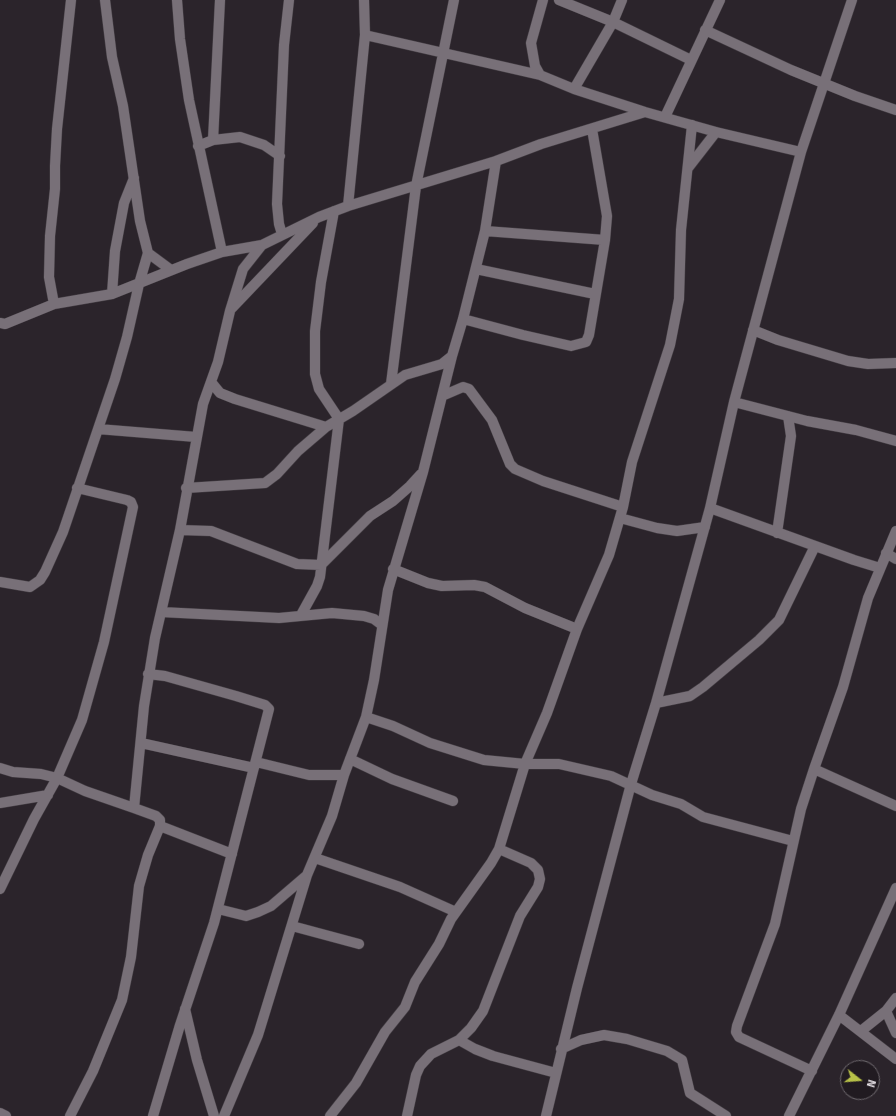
<!DOCTYPE html>
<html>
<head>
<meta charset="utf-8">
<style>
	body { margin:0 }
	#map { position:relative; width:896px; height:1116px; overflow:hidden; background:#2b242b; font-family:Signika,sans-serif }
	canvas { display:block }
	.north { position:absolute; left:840px; top:1060px; width:40px; height:40px; box-sizing:border-box; background:#211b21; border:1px solid #6e696e; border-radius:50%; rotate:107deg; font-size:11px; font-weight:700; line-height:16px; text-align:center; color:#e2dde2 }
	.north::after { content:''; display:block; margin:auto; width:14px; height:18px; background:#b7c148; clip-path:polygon(50% 0,100% 100%,50% 72%,0 100%) }
</style>
</head>
<body>
<div id="map">
<canvas width="896" height="1116"></canvas>
<div class="north">N</div>
</div>
<script>
const g = document.querySelector('canvas').getContext('2d');
g.lineJoin = 'round';
const shape = rows => new Path2D(rows.map(r => 'M' + r).join(''));
function stroke(path, color, width, dash) { g.strokeStyle = color; g.lineWidth = width; g.lineCap = dash ? 'butt' : 'round'; g.setLineDash(dash || []); g.stroke(path); }
const street = shape([
	[71,0,57,129,55,166,55,189,50,236,49,277,54,304,112,294,187,264,222,252,262,245],
	[177,0,180,39,189,100,222,252],
	[559,0,613,22,691,60],
	[705,30,791,70,855,96,896,110],
	[365,35,540,75,574,89,645,112,716,132,801,152],
	[540,75,535,66,531,43,543,0],
	[574,89,613,22,622,0],
	[665,117,720,0],
	[213,140,240,137,264,145,280,156],
	[198,146,213,140,220,0],
	[688,168,716,132],
	[348,206,365,35,364,0],
	[485,231,605,240],
	[282,234,279,224,277,204,284,45,289,0],
	[148,253,171,270],
	[476,269,595,294],
	[112,294,115,251,124,203,134,178],
	[232,308,313,223],
	[463,319,523,335,571,346,586,342,589,335,605,240,607,216,592,129],
	[0,323,5,324,54,304],
	[753,330,778,340,848,361,868,364,896,363],
	[211,382,220,393,235,399,326,427],
	[391,384,416,186,454,0],
	[442,396,463,387,469,389,492,420,510,464,515,469,543,481,623,507],
	[734,402,807,421,856,430,896,441],
	[98,429,196,437],
	[186,488,265,483,277,474,298,451,326,427,353,411,405,375,442,364,452,356],
	[710,508,854,560,880,568],
	[620,518,657,528,677,531,705,527],
	[180,530,211,531,297,564,321,565,370,516,393,501,410,486,421,474],
	[777,533,791,436,788,416],
	[886,553,896,559],
	[393,569,428,583,442,586,474,585,485,587,525,608,577,629,609,555,623,507,632,462,670,345,679,299,681,230,692,125],
	[0,582,30,587,40,580,45,572,63,532,115,379,127,337,139,284,148,253,140,221,123,106,112,57,105,0],
	[161,612,279,618,332,613,364,616,374,619,382,625],
	[301,615,317,586,320,577,339,419,319,389,315,374,315,331,321,282,334,211],
	[148,674,165,676,236,696,265,705,269,709,214,923,180,1025,153,1116],
	[656,703,690,696,703,687,759,640,779,620,815,546],
	[366,717,393,726,430,743,484,760,525,764,559,764,611,776,652,795,681,804,703,817,793,841],
	[141,743,254,768],
	[350,759,392,779,453,801],
	[256,762,309,775,344,775],
	[0,768,13,772,41,774,57,778,85,791,134,808,156,816,160,820,160,826,148,855,139,886,131,957,122,1000,93,1071,70,1116],
	[814,769,896,806],
	[0,803,48,795],
	[134,808,144,706,155,638,180,530,203,404,218,362,230,311,243,269,262,245,319,217,348,206,496,161],
	[160,826,232,854],
	[315,858,400,887,456,912],
	[0,889,34,819,57,778,82,720,104,642,133,507,131,502,127,500,77,488],
	[218,909,246,916,258,912,271,906,306,876],
	[292,926,359,944],
	[185,1009,197,1060,214,1116],
	[886,1011,896,1033],
	[839,1015,896,1059],
	[861,1031,886,1011,896,998],
	[459,1040,475,1049,493,1056,556,1073],
	[561,1049,581,1040,604,1035,627,1039,667,1051,682,1060,690,1093,726,1116],
	[812,1071,739,1037,736,1032,737,1026,775,924,801,809,814,769,843,687,868,598,896,531],
	[224,1116,258,1035,307,875,332,816,344,775,366,717,374,680,388,590,423,472,452,356,463,319,485,231,496,161,541,144,645,112],
	[330,1116,356,1083,385,1032,405,1007,415,982,439,944,451,919,491,863,499,849,525,764,547,713,577,629],
	[407,1116,416,1075,420,1066,431,1054,459,1040,471,1028,483,1011,520,916,538,887,540,879,538,870,531,863,499,849],
	[546,1116,577,988,631,784,656,703,710,508,734,402,801,152,852,0],
	[789,1116,839,1015,896,888]
]);
const secondary = shape([
	[0,1113,6,1116]
]);
stroke(street, '#453f45', 11);
stroke(secondary, '#453f45', 11);
stroke(street, '#787078', 10);
stroke(secondary, '#787078', 10);
</script>
</body>
</html>
